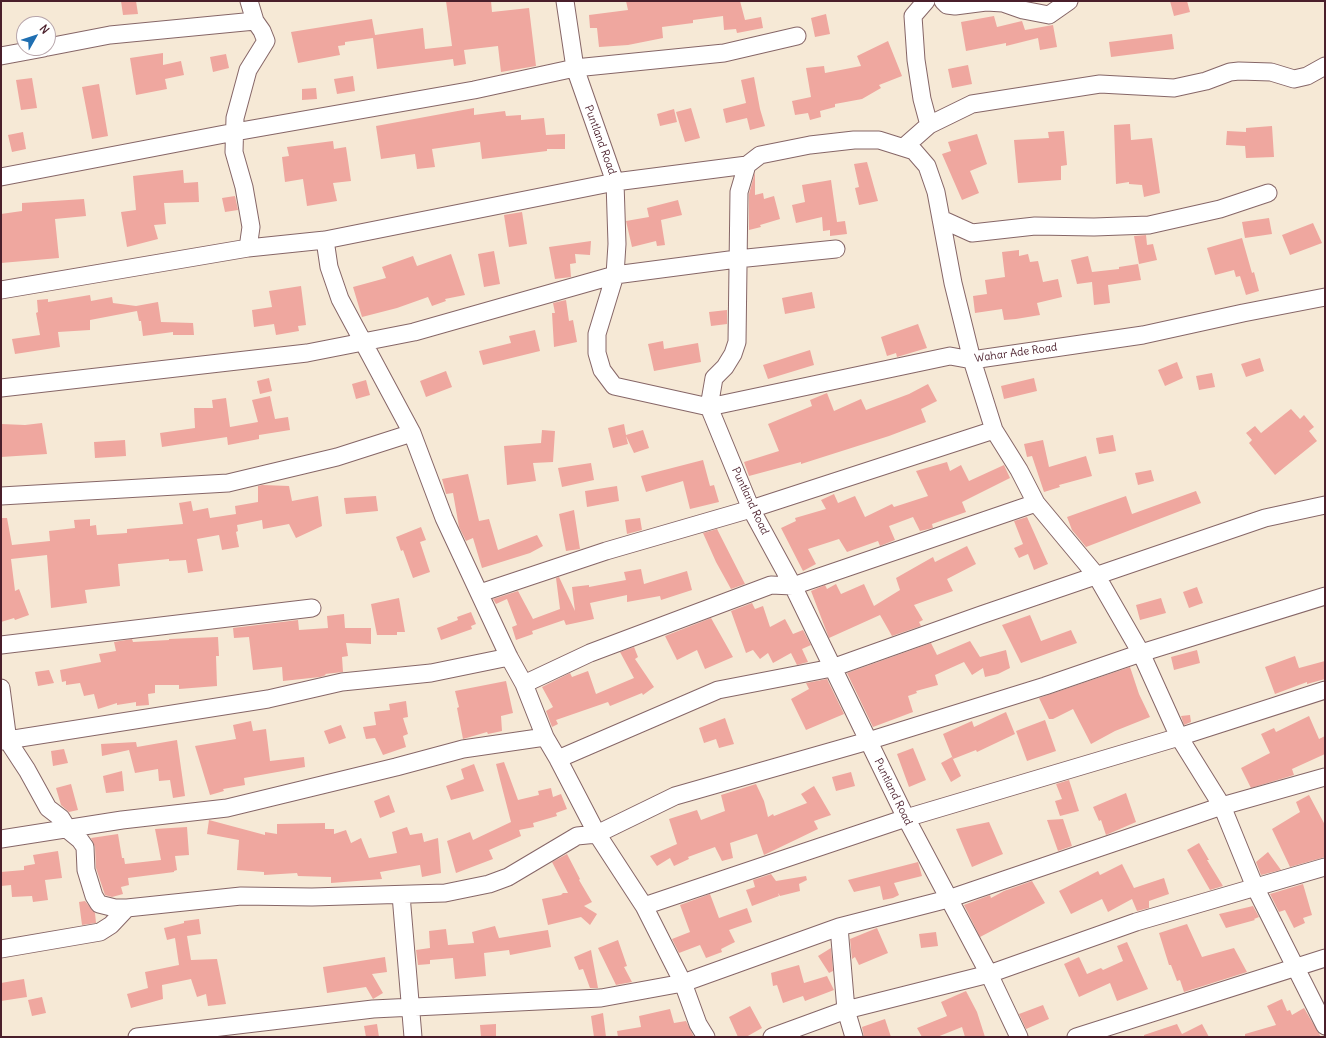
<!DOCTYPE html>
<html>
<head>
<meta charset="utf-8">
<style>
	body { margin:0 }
	#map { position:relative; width:1326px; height:1038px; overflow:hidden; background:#f6e9d6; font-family:Delius,sans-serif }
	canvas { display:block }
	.frame { position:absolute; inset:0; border:2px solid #4a1f2b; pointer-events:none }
	.north { position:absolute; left:16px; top:16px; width:40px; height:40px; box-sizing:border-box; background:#fff; border:1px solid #b7a5aa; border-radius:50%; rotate:51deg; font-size:11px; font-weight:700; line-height:16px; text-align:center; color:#4a1f2b }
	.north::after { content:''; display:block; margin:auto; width:14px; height:18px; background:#1f6fb2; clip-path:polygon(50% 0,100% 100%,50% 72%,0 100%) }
</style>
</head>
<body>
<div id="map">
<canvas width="1326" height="1038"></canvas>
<div class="frame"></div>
<div class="north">N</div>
</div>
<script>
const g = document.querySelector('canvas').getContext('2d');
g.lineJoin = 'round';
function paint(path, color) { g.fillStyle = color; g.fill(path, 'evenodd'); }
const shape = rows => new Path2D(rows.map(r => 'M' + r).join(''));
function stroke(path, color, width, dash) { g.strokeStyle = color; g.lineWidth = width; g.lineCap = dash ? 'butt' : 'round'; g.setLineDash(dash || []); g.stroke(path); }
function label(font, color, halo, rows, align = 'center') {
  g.font = font + ' Delius,sans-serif'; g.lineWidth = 3; g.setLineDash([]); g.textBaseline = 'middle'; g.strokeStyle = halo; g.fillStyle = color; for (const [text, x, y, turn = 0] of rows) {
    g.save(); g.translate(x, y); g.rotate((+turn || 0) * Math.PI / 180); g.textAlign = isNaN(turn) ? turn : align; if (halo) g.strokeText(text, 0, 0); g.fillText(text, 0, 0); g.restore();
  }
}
paint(shape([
	[121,1,136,1,138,14,123,15],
	[446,1,491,1,492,12,529,8,536,66,501,72,498,46,464,50,466,64,454,66,453,59,377,69,373,38,345,42,345,45,338,46,340,55,298,63,291,32,372,19,375,35,423,28,425,49,452,46],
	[626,1,740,1,745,20,761,17,763,28,737,33,736,29,724,30,723,16,693,20,693,23,662,27,663,38,628,45,599,47,597,28,590,28,589,15,628,10],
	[1170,1,1187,1,1190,12,1174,16],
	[826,14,830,34,815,37,811,18],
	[994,16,997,27,1022,21,1025,30,1053,25,1057,47,1040,50,1038,38,1006,46,1006,43,966,51,961,22],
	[1172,34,1174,49,1111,57,1109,42],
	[888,41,902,76,879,85,881,88,862,99,835,104,835,107,820,111,821,117,810,120,808,113,795,115,792,101,811,97,806,68,824,66,825,73,861,66,857,56],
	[163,53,163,65,181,61,184,75,165,79,167,89,136,95,130,58],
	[226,54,229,68,213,72,210,57],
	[968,65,972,84,952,88,948,69],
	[353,76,355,91,337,94,334,79],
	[754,77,760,109,765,126,750,130,747,118,726,123,723,109,746,103,741,80],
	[32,78,37,108,21,110,16,80],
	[99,84,108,136,92,139,82,87],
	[316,88,317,99,302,100,302,89],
	[474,108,474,115,505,111,506,116,521,115,521,120,544,118,546,135,565,134,565,149,547,149,547,151,482,159,480,142,432,149,435,167,417,169,415,154,381,159,376,126],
	[691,108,700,138,685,142,676,112],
	[674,109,677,122,660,126,657,114],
	[1130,124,1131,140,1152,138,1160,193,1144,197,1142,185,1129,184,1129,182,1116,184,1114,125],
	[1272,126,1274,157,1246,158,1245,146,1226,145,1227,131,1246,132,1246,128],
	[1064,131,1067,165,1061,166,1061,180,1018,183,1014,140,1049,138,1048,132],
	[23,132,26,149,12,152,8,135],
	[977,134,987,164,970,171,979,193,962,200,942,154,951,151,948,142],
	[333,141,334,149,346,147,351,181,333,183,337,201,307,206,303,179,285,182,282,157,289,156,287,147],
	[867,162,878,201,859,205,855,188,859,187,854,164],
	[183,170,184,183,198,182,199,202,164,203,166,224,154,225,158,239,127,247,121,212,136,210,133,176],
	[755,172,755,195,763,193,764,199,774,196,780,219,760,225,761,227,749,230,749,194],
	[831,180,837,222,845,221,847,234,830,236,830,230,823,231,822,217,796,223,792,205,805,202,802,185],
	[235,196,238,210,225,212,222,198],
	[84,199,86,216,55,219,59,258,1,263,1,214,22,211,22,203],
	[678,200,682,215,661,220,665,245,657,246,656,241,632,247,626,221,649,217,647,208],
	[522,212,527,244,509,247,504,215],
	[1269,218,1272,234,1245,238,1242,222],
	[1313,223,1322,243,1290,255,1282,235],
	[1146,235,1147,245,1153,244,1157,260,1139,264,1134,236],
	[1242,238,1252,273,1254,272,1259,291,1246,295,1240,276,1236,277,1234,270,1215,275,1207,248],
	[591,241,590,255,575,254,576,263,570,264,571,277,555,279,549,247],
	[1019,250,1019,256,1028,254,1030,262,1038,261,1043,282,1058,279,1062,297,1037,303,1040,315,1016,319,1004,320,1002,309,975,313,973,296,987,294,985,280,1005,277,1002,252],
	[494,251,500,284,484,287,478,254],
	[451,254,465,295,445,299,446,301,432,306,428,297,397,308,362,317,353,287,386,278,382,267,413,256,417,266],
	[1088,256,1092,272,1119,269,1119,267,1138,264,1141,280,1108,285,1110,303,1094,305,1092,282,1077,284,1071,260],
	[301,286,306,325,298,326,299,331,276,335,274,324,254,327,252,310,272,307,269,291],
	[812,292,815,308,785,314,782,298],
	[90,295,91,301,112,297,113,303,136,306,158,302,161,322,193,323,194,335,173,335,173,332,143,336,141,321,139,321,137,311,90,320,90,330,58,332,60,347,15,354,12,339,40,335,36,313,38,312,37,300,48,299,48,302],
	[566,300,569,321,573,320,577,342,554,347,552,313,555,313,553,303],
	[727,310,727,324,711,326,709,312],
	[918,324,927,348,897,357,896,353,887,356,881,337],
	[535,330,540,351,483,365,479,351,511,343,509,336],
	[663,341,664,349,698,343,701,362,654,371,648,344],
	[810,350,814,365,768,379,763,365],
	[1260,358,1264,371,1246,377,1241,364],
	[1177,362,1183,378,1165,386,1158,370],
	[446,371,452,387,426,397,420,381],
	[1212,373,1215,387,1199,390,1196,376],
	[269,378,272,391,260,394,257,381],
	[1034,378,1037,391,1004,399,1001,386],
	[366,380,370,395,356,399,352,384],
	[928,384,937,401,921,409,926,422,889,436,801,464,801,462,749,476,744,462,779,451,768,424,812,406,810,400,827,393,834,411,861,399,866,410,909,394],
	[270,396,275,419,288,417,290,430,259,435,259,439,228,445,227,437,162,447,160,433,195,428,194,408,213,408,212,400,226,398,230,427,258,422,252,400],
	[1291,409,1300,419,1304,415,1314,427,1309,431,1317,441,1275,475,1249,443,1252,440,1246,433,1255,426,1261,433],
	[42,423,47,454,1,457,1,424,25,425],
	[624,424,626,435,643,430,649,448,634,453,626,436,628,444,613,448,608,428],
	[542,430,555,431,553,462,533,463,536,481,507,485,504,446,541,443],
	[1113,435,1116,451,1099,454,1096,438],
	[125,440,126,456,95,458,94,442],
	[1043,440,1049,467,1086,456,1092,476,1059,485,1060,487,1044,492,1032,456,1027,457,1024,444],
	[703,460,710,486,714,485,719,502,690,509,683,481,646,492,641,476],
	[947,462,950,471,961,465,969,481,1004,465,1010,478,962,502,966,512,932,524,933,528,920,531,913,517,889,526,895,540,880,546,878,541,847,552,839,539,808,549,816,564,803,571,781,528,796,521,795,518,826,509,821,500,834,494,838,503,855,496,865,517,892,504,894,507,928,496,916,471],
	[591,463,594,480,562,487,558,468],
	[1151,470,1154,481,1138,485,1135,473],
	[468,474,479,521,489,519,498,550,537,535,543,546,530,553,482,568,473,538,466,541,459,527,453,493,446,494,442,479],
	[262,485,289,486,292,501,318,496,322,526,296,538,289,524,263,529,262,520,237,525,238,531,236,532,239,547,222,550,219,535,197,539,203,571,188,573,186,560,169,561,169,559,118,564,120,586,85,590,87,603,51,608,47,555,11,559,15,591,19,589,29,615,15,620,14,618,1,622,1,518,7,518,12,545,50,541,49,531,75,528,74,520,90,519,90,526,96,525,97,535,127,533,127,529,183,524,179,503,191,501,193,511,208,508,210,518,236,514,235,506,258,502,258,486],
	[617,486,619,501,587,507,585,491],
	[1196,491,1201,503,1086,547,1072,530,1067,517,1126,496,1132,514],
	[376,496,378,511,346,514,344,498],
	[574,510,580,549,566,551,559,514],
	[1027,517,1048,564,1034,570,1028,554,1019,558,1014,548,1023,544,1014,521],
	[640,518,642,530,627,534,625,520],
	[421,527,426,540,420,542,430,572,413,578,403,550,401,551,396,537],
	[717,529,745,584,731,589,716,562,703,533],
	[967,546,976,564,947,579,953,591,914,605,923,620,919,622,921,626,892,636,880,615,829,638,811,591,825,585,827,589,836,584,841,594,864,584,874,606,900,590,896,578,933,557,935,562],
	[641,569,644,584,687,571,692,590,661,600,660,596,627,602,627,595,590,603,594,619,566,625,564,620,532,631,533,634,516,640,512,627,517,625,507,599,496,604,493,599,518,591,533,619,560,609,556,578,559,577,575,611,572,587,589,585,589,587,626,580,624,572],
	[1197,587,1203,603,1189,608,1183,592],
	[399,598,405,632,397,632,397,635,377,635,371,604],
	[1161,598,1166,613,1140,620,1136,605],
	[752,603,755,609,763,606,770,627,785,619,793,634,803,630,811,645,802,649,808,662,797,665,791,653,773,663,768,653,760,659,753,650,746,653,731,611],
	[471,612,476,624,471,626,472,629,441,640,437,628,458,620,457,617],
	[344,614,345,628,371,628,371,644,346,643,348,656,342,657,343,672,325,674,326,675,320,677,283,681,282,667,253,670,249,637,234,638,233,628,298,620,299,630,328,628,327,616],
	[1030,615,1041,641,1071,630,1077,643,1021,663,1002,625],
	[711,618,733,657,705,669,697,650,677,660,665,636],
	[218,637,219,656,216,656,217,686,179,689,179,685,155,685,155,693,148,694,149,705,136,706,136,702,117,705,117,703,98,709,94,694,84,696,80,683,66,685,66,681,62,682,60,670,101,662,99,654,116,651,114,642,132,639,133,642,169,640,169,639],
	[970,641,980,657,1006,650,1010,668,998,674,985,677,983,668,972,675,964,662,935,675,938,685,916,691,917,693,908,696,913,712,873,727,847,673,931,643,937,655],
	[634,647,638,657,635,659,654,687,643,695,642,693,610,706,608,702,556,720,558,724,552,727,546,711,553,707,542,687,570,673,572,677,588,671,596,694,634,678,620,652],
	[1197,650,1200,663,1174,670,1171,657],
	[1295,656,1299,668,1325,661,1325,679,1307,684,1307,682,1275,694,1265,667],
	[1130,667,1139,694,1150,717,1115,731,1091,744,1073,709,1053,719,1049,719,1039,698],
	[49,670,54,683,38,686,35,672],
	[827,679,844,714,806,730,791,699,809,689,806,683],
	[506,681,513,713,501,716,502,731,488,734,487,732,463,739,457,708,459,707,455,691],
	[406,701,408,717,403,718,408,734,403,736,406,747,383,755,375,738,366,739,363,727,376,725,374,712,390,710,389,704],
	[1006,712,1015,734,977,752,976,750,953,759,943,734,972,721,974,727],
	[1190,715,1191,722,1184,725,1181,716],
	[1309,716,1319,739,1325,736,1325,754,1292,769,1294,775,1251,788,1241,768,1270,753,1261,734,1274,728,1276,732],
	[725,718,734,744,719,748,716,739,704,743,699,728],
	[1045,720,1056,751,1027,761,1016,731],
	[251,721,253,731,266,729,270,761,304,757,305,767,244,778,245,785,223,789,224,791,210,795,195,746,236,739,233,725],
	[341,725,346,738,329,744,324,731],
	[177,740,185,796,173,798,170,780,159,781,158,769,135,773,129,750,102,756,101,744,136,742,137,747],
	[913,748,926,780,909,787,897,754],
	[64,749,68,763,53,766,51,751],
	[952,757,961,776,951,782,941,763],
	[504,762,518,800,539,795,538,791,551,788,553,797,561,794,567,809,556,813,557,816,533,823,534,827,519,830,521,836,489,850,493,859,456,873,447,841,470,832,473,840,511,822,496,764],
	[474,764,484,791,451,800,446,786,464,779,461,769],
	[122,771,124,791,106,793,103,776],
	[851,772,855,786,836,791,832,777],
	[1069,780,1079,811,1060,816,1055,801,1062,799,1056,784],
	[71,784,78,810,69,812,61,805,56,788],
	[756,784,764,801,768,817,773,814,774,816,807,803,801,794,814,786,831,815,814,821,818,829,764,855,757,834,730,843,733,858,722,861,715,847,688,857,689,859,674,866,670,858,657,866,650,856,677,844,669,819,697,810,701,820,725,811,721,795],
	[1126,793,1136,822,1106,835,1101,820,1099,821,1093,807],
	[389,795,395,812,380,818,374,801],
	[1309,795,1325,825,1325,857,1290,867,1272,829,1300,812,1296,802],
	[1063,819,1072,846,1058,851,1047,820],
	[209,820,265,835,265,832,277,834,277,824,325,823,325,829,334,829,334,834,346,830,351,843,361,838,369,858,397,853,392,832,407,827,410,835,422,833,424,842,438,838,441,873,422,877,420,865,380,872,382,879,331,883,331,877,298,876,297,873,264,875,264,872,237,870,239,840,207,834],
	[989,822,1003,854,972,867,956,829],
	[187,827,189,855,175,856,177,870,174,871,174,872,128,878,129,885,121,887,123,894,112,897,105,895,96,868,95,847,91,838,118,834,122,858,124,858,125,864,161,860,155,829],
	[1199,843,1209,860,1207,860,1223,886,1210,890,1187,850],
	[58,851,62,878,45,880,48,900,33,902,32,896,12,897,11,885,1,886,1,872,24,870,24,866,35,864,33,855],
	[1268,852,1281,870,1261,875,1256,862],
	[567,854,580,879,579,880,592,902,584,906,597,914,590,925,581,917,548,925,542,899,561,895,563,893,568,893,552,862],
	[918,862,922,876,894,883,899,895,893,898,883,900,880,886,854,892,848,880],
	[1122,864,1134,888,1164,878,1169,894,1149,901,1149,908,1137,911,1132,899,1108,912,1102,899,1071,914,1059,891,1098,871,1100,875],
	[771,874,776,881,806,876,807,880,799,884,800,891,780,896,778,893,779,896,752,906,746,890,755,887,753,880],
	[1032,881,1045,903,980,937,964,905,990,895,991,898,1004,891],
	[1303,884,1312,915,1303,918,1305,923,1294,928,1285,910,1279,912,1270,894],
	[710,894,719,918,747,908,752,922,729,930,735,942,721,949,722,952,706,958,700,945,679,953,672,939,690,932,680,905],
	[85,901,95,913,96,923,82,925,79,902],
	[1253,906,1259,917,1254,919,1255,920,1226,928,1219,914],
	[199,919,201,934,187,936,191,960,217,959,226,1004,208,1006,206,994,197,997,191,979,162,985,163,999,131,1008,127,994,148,988,145,972,179,965,175,938,167,940,164,928,184,923,184,921],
	[1187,924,1202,957,1234,948,1247,972,1184,992,1180,980,1177,981,1171,965,1169,965,1159,933],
	[495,926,499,938,548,930,551,947,510,955,509,950,484,953,486,976,455,979,453,958,430,960,430,964,418,965,416,950,430,948,429,931,446,929,448,945,474,943,472,932],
	[877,928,888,953,859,965,855,957,852,959,850,939],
	[936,932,938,946,921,948,919,934],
	[618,940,627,966,624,967,632,982,616,985,598,948],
	[1127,942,1148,989,1117,1001,1110,983,1079,997,1064,964,1079,957,1087,974,1101,968,1103,970,1123,961,1117,946],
	[831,948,833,971,829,973,818,956],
	[591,950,598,988,590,988,583,969,579,970,574,957],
	[385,957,387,972,372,974,383,993,373,999,366,987,327,993,323,967],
	[799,965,804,983,827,976,834,990,805,1001,803,996,783,1003,777,985,773,986,771,973],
	[24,979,27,997,1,1001,1,983],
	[966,991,977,1012,985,1037,965,1037,962,1027,937,1037,922,1037,917,1028,947,1016,941,1002],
	[42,997,46,1013,32,1016,28,1000],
	[1282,999,1287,1011,1290,1010,1292,1015,1304,1008,1321,1037,1245,1037,1245,1034,1276,1025,1267,1006],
	[1043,1005,1049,1019,1026,1029,1019,1014],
	[750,1006,762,1028,746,1037,738,1037,729,1017],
	[670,1009,674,1023,686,1021,694,1037,618,1037,617,1031,641,1027,639,1016],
	[603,1013,606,1037,594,1037,591,1016],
	[885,1019,891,1037,864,1037,862,1027],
	[377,1024,379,1037,366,1037,364,1026],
	[496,1024,496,1037,481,1037,480,1025],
	[1177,1024,1182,1034,1202,1024,1209,1037,1144,1037,1144,1035]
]), '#efa79f');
const minor = shape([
	[565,1,575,68,615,182,617,244,615,275,597,334,597,353,602,370,614,386,709,407,950,356,972,360,1143,335,1243,313,1325,297],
	[926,1,913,16,916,60,922,99,929,125],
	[943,1,947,5,955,6,986,2,1003,3,1023,10,1049,15,1069,1],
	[48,47,110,35,255,21],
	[1,56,44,48],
	[904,147,929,125,972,104,1100,84,1174,88,1206,81,1230,72,1239,71,1271,72,1294,79,1307,76,1325,66],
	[1,177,235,132,474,90,575,68,724,53,797,36],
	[941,219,972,233,1035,226,1094,227,1149,225,1220,209,1268,193],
	[325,240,329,267,340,299,412,433,444,518,509,657,524,684,545,737,558,759,597,834,644,906,683,983,698,1024,706,1037],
	[248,248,251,227,244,187,234,152,235,118,248,70,266,41,262,31,255,21,249,1],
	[1,290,248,248,325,240,615,182,747,165,760,155,810,145,854,140,879,140,914,151,927,166,936,192,953,283,972,360,994,430,1019,470,1036,503,1096,575,1141,653,1179,737,1222,806,1255,887,1325,1026],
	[1,388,307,353,414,332,615,275,737,259,836,249],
	[709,407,751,509,793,586,906,818,989,974,1019,1037],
	[709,407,714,378,725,367,733,354,737,342,739,192,747,165],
	[1,496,228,483,337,457,412,433],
	[480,593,606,551,751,509,994,430],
	[1,645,312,608],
	[524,684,590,653,771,585,793,586,1036,503],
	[1,688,8,741,27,770,48,808,61,818,69,831,80,840,85,847,86,870,94,896,99,904,115,908,127,908,241,896,312,897,445,893,489,884,508,877,577,836,597,834,675,796,868,741,1045,686,1141,653,1325,596],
	[1,741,268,699,342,682,431,673,509,657],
	[558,759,718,690,832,668,981,615,1265,518,1325,505],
	[1,839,122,820,227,808,396,767,463,749,545,737],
	[401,895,413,1037],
	[644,906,906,818,1179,737,1325,690],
	[839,927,846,1010,854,1037],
	[1,949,100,932,111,925,127,908],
	[137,1037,373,1009,601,998,683,983,839,927,948,899,1222,806,1325,777],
	[772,1037,846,1010,989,974,1136,922,1325,867],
	[1076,1037,1325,958]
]);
stroke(minor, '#866667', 19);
stroke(minor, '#fff', 17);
label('11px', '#4a1f2b', '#fff', [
	["Puntland Road",600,140,70],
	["Wahar Ade Road",1016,353,-8],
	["Puntland Road",750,501,65],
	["Puntland Road",893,792,64]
]);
</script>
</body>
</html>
